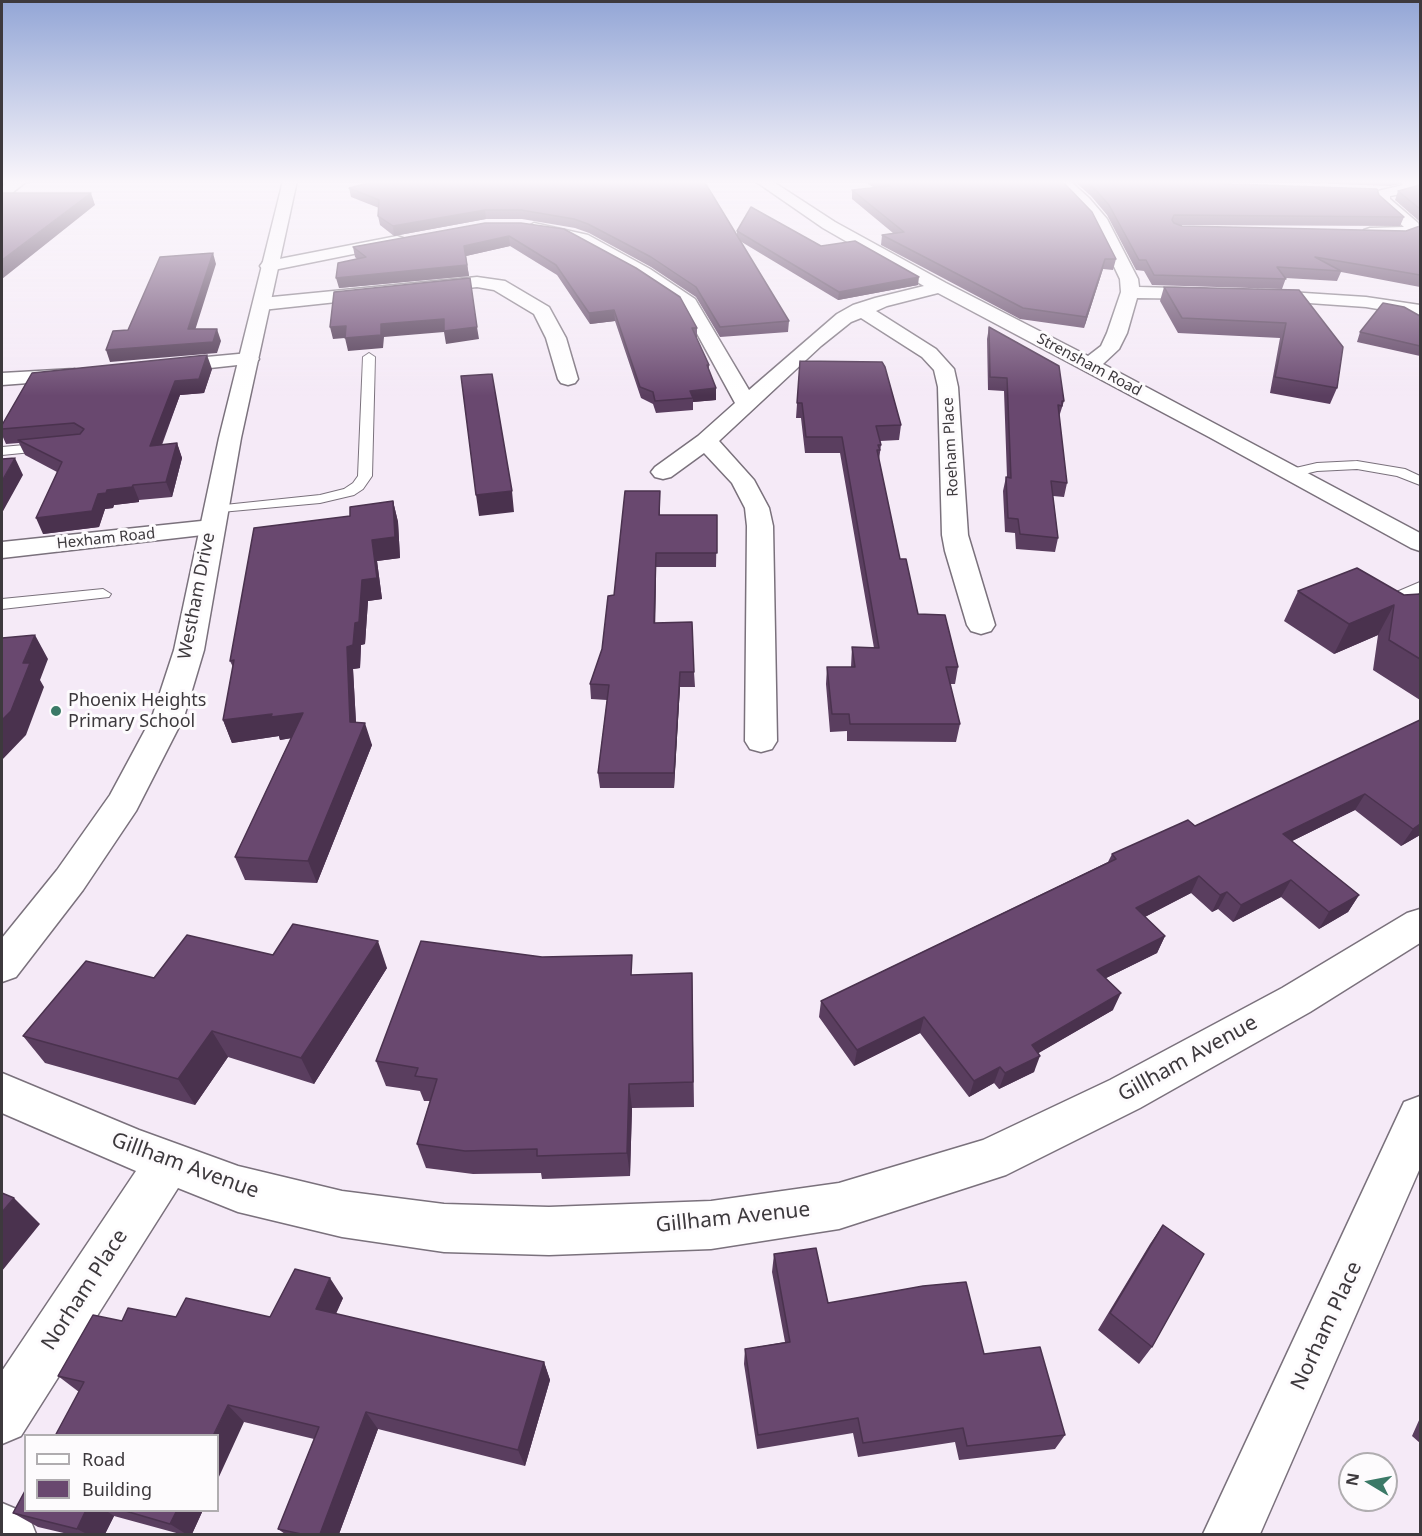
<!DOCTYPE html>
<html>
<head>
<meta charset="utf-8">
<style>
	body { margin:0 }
	#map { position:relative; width:1422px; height:1536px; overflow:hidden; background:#f5eaf7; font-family:"Noto Sans",sans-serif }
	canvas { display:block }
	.frame { position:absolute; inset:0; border:3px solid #3d393d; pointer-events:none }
	.legend { position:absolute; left:24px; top:1434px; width:195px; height:78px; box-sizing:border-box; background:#fdfbfd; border:2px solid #b0adb0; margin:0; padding:8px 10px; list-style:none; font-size:18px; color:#3d393d }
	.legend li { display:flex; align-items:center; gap:12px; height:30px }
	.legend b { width:30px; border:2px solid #b0adb0 }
	.north { position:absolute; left:1338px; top:1452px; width:60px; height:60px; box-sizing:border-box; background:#fdfbfd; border:2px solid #b0adb0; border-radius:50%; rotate:280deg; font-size:16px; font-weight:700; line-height:24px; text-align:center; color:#3d393d }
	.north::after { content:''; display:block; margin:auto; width:21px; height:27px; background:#3b7967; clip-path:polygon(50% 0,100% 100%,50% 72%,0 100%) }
</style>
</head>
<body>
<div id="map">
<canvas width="1422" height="1536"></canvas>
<div class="frame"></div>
<ul class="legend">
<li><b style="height:8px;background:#fff"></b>Road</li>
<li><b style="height:16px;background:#69486f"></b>Building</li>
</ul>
<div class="north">N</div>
</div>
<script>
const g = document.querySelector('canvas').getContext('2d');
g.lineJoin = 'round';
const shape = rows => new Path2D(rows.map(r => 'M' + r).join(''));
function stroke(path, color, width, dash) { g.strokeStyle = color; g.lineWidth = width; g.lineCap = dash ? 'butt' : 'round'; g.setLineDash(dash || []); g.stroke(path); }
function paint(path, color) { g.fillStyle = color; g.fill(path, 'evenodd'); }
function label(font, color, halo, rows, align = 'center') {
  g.font = font + ' "Noto Sans",sans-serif'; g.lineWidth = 6; g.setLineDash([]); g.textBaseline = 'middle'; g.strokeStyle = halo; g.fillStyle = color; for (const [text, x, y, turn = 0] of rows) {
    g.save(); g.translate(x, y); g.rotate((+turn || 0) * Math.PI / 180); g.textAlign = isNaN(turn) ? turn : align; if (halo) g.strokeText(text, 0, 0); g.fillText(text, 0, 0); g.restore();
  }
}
const service = shape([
	[369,353,375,357,372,476,363,489,354,495,320,503,210,513,208,510,215,506,320,495,344,489,353,483,358,476,363,357,369,353],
	[47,443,52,444,54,447,52,450,2,455,2,447,47,443],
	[1357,461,1405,469,1420,476,1420,485,1397,476,1357,469,1317,471,1292,477,1285,473,1287,470,1317,463,1357,461],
	[1420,582,1420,593,1379,610,1371,605,1373,602,1420,582],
	[103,589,111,594,109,597,2,609,2,599,103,589]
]);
const minor = shape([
	[10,181,27,181,7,197,2,198,2,187,10,181],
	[755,181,772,181,835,222,946,283,1088,356,1101,346,1107,333,1121,292,1120,279,1092,220,1054,181,1070,181,1089,198,1107,219,1138,279,1139,287,1207,289,1213,290,1216,294,1213,298,1207,299,1137,298,1127,333,1119,349,1103,364,1420,533,1420,551,1411,548,1209,437,938,293,887,306,876,311,936,349,954,369,958,387,968,535,995,625,991,631,981,634,971,631,967,625,945,551,942,535,938,387,934,370,922,357,861,318,851,322,821,346,719,441,754,480,769,508,773,526,777,741,772,749,761,752,750,749,745,741,747,526,745,508,732,483,704,453,671,477,663,479,655,477,651,472,655,467,698,436,735,403,682,306,638,277,577,242,528,231,526,228,534,223,588,235,650,269,695,299,749,390,837,314,853,305,875,298,924,286,823,228,755,181],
	[1400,181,1415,181,1419,188,1417,191,1390,196,1390,199,1418,223,1420,230,1418,233,1401,239,1364,236,1362,233,1364,230,1370,228,1404,227,1374,200,1378,191,1403,185,1400,181],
	[397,236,403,238,405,241,403,244,269,271,263,270,260,266,263,262,269,261,397,236],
	[477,277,505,281,549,307,566,338,578,379,575,383,568,385,561,383,558,379,546,338,534,314,494,290,477,287,262,310,256,308,253,304,256,300,262,298,477,277],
	[1258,290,1366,297,1420,305,1420,316,1366,307,1252,299,1249,295,1252,291,1258,290],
	[249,353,256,355,259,359,256,363,164,373,157,371,154,367,157,363,164,361,249,353],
	[74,369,81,371,84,375,81,379,2,385,2,373,74,369],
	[211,520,220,523,224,528,220,533,2,558,2,542,211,520],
	[1420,909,1420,943,1310,1012,1140,1108,1006,1175,839,1229,711,1249,549,1255,444,1252,342,1237,238,1212,178,1188,21,1436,2,1444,2,1371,136,1171,2,1113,2,1073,139,1130,238,1166,342,1191,444,1204,549,1207,711,1201,839,1183,983,1140,1110,1080,1282,988,1407,913,1420,909],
	[1420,1096,1420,1168,1260,1534,1203,1534,1404,1102,1420,1096],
	[2,1503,28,1514,36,1534,2,1534,2,1503]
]);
const tertiary = shape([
	[283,181,297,181,241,438,204,650,184,717,136,811,83,890,16,977,2,982,2,938,57,870,110,795,152,717,174,650,219,438,283,181]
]);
stroke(service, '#7a717c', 2);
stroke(minor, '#7a717c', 3);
stroke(tertiary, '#7a717c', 3);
paint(service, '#fff');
paint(minor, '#fff');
paint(tertiary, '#fff');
paint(shape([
	[863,181,1062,181,1116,259,1113,270,1103,269,1084,328,1020,319,881,245,882,235,893,233,852,199,852,190,875,188],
	[1074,181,1142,181,1379,195,1404,217,1400,226,1177,225,1182,226,1406,231,1420,226,1420,287,1341,272,1337,281,1286,278,1282,289,1152,285,1144,271,1136,270,1107,215,1091,196],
	[1258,181,1400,181,1399,184,1389,186],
	[1420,185,1420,224,1419,221,1395,200,1398,191],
	[349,188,737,236,737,231,821,246,918,285,838,300,740,241,789,321,788,332,720,337,696,297,651,267,589,233,575,228,522,219,486,219,394,236,380,225,378,216,379,208,351,197],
	[485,223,697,328,697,339,709,365,709,372,716,400,693,402,693,410,656,413,653,404,641,398,615,321,590,324,557,275,510,246,466,256,469,276,339,288,357,259,355,257,353,247],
	[1164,287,1299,290,1337,388,1330,404,1270,393,1280,338,1178,333,1160,301],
	[1420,316,1420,356,1357,342,1360,332],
	[989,327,1064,401,1059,417,1067,483,1064,497,1053,496,1058,538,1055,552,1016,549,1015,533,1005,532,1003,491,1006,477,1007,477,1004,391,988,390,987,339],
	[800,361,901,425,899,440,880,441,881,445,879,460,900,559,918,614,958,667,955,684,950,684,960,724,956,742,847,741,847,731,830,732,826,684,827,667,851,667,852,647,874,648,840,453,805,453,801,418,796,418],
	[212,369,204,393,180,395,162,445,177,443,182,458,172,497,139,500,139,502,114,505,113,508,105,509,99,527,43,534,57,472,25,455,19,443,6,444,2,435,2,425],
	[660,491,660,515,717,515,716,567,656,567,655,623,694,672,695,687,680,687,674,788,600,788,598,773,607,700,591,699,590,684,602,649,614,595],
	[393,501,398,522,400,558,377,561,382,599,368,601,365,644,361,645,360,668,353,669,356,722,372,745,317,883,245,880,235,857,291,738,280,740,279,736,232,743,223,720,233,667,230,661,350,516],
	[1298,591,1404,595,1420,594,1420,700,1373,670,1378,635,1334,654,1284,621],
	[1420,720,1420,835,1401,846,1355,810,1292,841,1359,895,1348,912,1319,929,1281,897,1233,922,1218,909,1212,912,1191,893,1145,917,1165,936,1157,953,1106,978,1113,1010,1038,1053,1034,1072,999,1089,994,1083,969,1097,920,1033,854,1066,819,1017,821,1001,1108,862,1112,854,1195,826],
	[273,955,387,968,314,1084,228,1057,195,1105,45,1063,23,1036,154,978],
	[692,973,694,1107,632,1108,630,1176,542,1179,541,1173,473,1174,426,1168,417,1144,430,1101,424,1101,420,1091,386,1086,376,1061,633,975],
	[1163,1225,1152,1347,1139,1364,1098,1330,1150,1244],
	[774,1254,828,1303,984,1354,1065,1435,1055,1449,959,1460,955,1442,858,1457,853,1433,757,1449,744,1364,745,1349,785,1342,772,1272],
	[343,1298,336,1314,544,1362,550,1380,525,1466,378,1429,339,1534,285,1534,278,1529,314,1439,244,1422,79,1392,58,1376,122,1321,176,1317,270,1317],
	[1420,1418,1420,1443,1412,1436],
	[26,1510,203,1510,192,1534,180,1534,114,1516,105,1534,68,1534,38,1527,13,1513]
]), '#5a3e5f');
paint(shape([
	[25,181,37,181,27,184],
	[1391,181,1400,181,1399,184,1389,186],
	[91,193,95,205,2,279,2,260],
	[485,210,486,219,394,236,393,226],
	[509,236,510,246,466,256,464,246],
	[213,253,216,264,192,340,188,329],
	[1105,259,1103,269,1084,328,1086,317],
	[467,265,469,276,339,288,336,278],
	[919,277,918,285,838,300,839,292],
	[614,310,615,321,590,324,589,313],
	[444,319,477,327,479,339,446,344,444,332,384,337,383,348,348,351,345,338,333,339,330,327],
	[217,329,221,341,217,353,110,362,106,350],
	[207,355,212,369,204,393,180,395,155,461,150,446,175,381],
	[716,388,716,400,693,402,693,398,690,391],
	[177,443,182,458,172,497,166,482],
	[15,458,23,475,2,513,2,481],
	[133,485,139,500,139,502,114,505,113,508,105,509,99,527,43,534,36,518,107,490],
	[512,491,514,512,479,516,476,495],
	[393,501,398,522,400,558,377,561,382,599,368,601,365,644,361,645,360,668,353,669,357,742,365,723,372,745,317,883,308,861,350,722,347,647,355,623,362,580,372,540],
	[656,553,656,567,655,638,654,623],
	[1394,605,1378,635,1334,654,1349,624],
	[35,635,48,659,40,680,44,687,26,735,2,760,2,720,23,663],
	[680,672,680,687,674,788,674,773],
	[303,713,311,735,280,740,279,736,232,743,223,720,272,714],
	[1365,794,1355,810,1274,850,1283,834],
	[1420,824,1420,835,1401,846,1413,829],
	[1199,876,1191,893,1129,925,1136,908],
	[1291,880,1281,897,1233,922,1241,905],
	[1227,892,1218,909,1212,912,1220,895],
	[1359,895,1348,912,1319,929,1329,912],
	[1165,936,1157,953,1090,986,1097,970],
	[378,941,387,968,314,1084,301,1058],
	[1121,993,1113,1010,1025,1061,1032,1045],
	[924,1017,920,1033,854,1066,857,1050],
	[212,1031,228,1057,195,1105,178,1079],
	[1040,1056,1034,1072,999,1089,1005,1073],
	[1000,1067,994,1083,969,1097,974,1081],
	[629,1084,632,1108,630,1176,627,1153],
	[14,1198,40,1224,2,1271,2,1212],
	[330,1278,343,1298,329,1328,316,1309],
	[544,1362,550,1380,525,1466,518,1450],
	[228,1405,244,1422,218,1479,218,1436,213,1436],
	[366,1412,378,1429,339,1534,320,1534],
	[86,1510,105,1510,114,1516,105,1534,87,1534,77,1529],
	[177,1510,203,1510,192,1534,186,1534,170,1524]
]), '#4a324e');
const building = shape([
	[377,181,704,181,789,321,720,327,696,287,651,257,588,224,574,219,521,210,485,210,393,226,378,216,379,200,349,188,377,181],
	[881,181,1062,181,1092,212,1116,259,1105,259,1086,317,1023,308,882,235,904,232,852,190,890,186,881,181],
	[1086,181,1142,181,1377,189,1379,195,1404,217,1174,215,1172,220,1174,223,1182,226,1406,231,1420,226,1420,275,1315,257,1341,271,1277,267,1286,279,1154,275,1146,260,1139,260,1109,205,1093,187,1086,181],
	[1420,185,1420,209,1398,191,1420,185],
	[2,193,91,193,2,260,2,193],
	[751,207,821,246,855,241,919,277,839,292,737,231,751,207],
	[485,223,521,223,564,229,636,268,680,297,697,328,692,328,709,365,707,365,716,388,690,391,693,398,655,401,653,392,640,387,614,310,589,313,556,265,509,236,464,246,467,265,336,278,338,263,366,257,353,247,485,223],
	[213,253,188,329,217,329,213,342,106,350,113,331,128,330,160,257,213,253],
	[470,278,477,327,444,331,444,319,381,324,381,335,345,338,346,326,330,327,334,292,470,278],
	[1164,287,1299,290,1343,347,1337,388,1275,377,1286,323,1182,318,1164,287],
	[1383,303,1404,307,1420,316,1420,346,1360,332,1383,303],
	[989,327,1059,366,1064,401,1062,401,1062,406,1058,405,1067,483,1051,481,1058,538,1020,534,1018,519,1008,518,1006,477,1011,478,1007,378,990,377,989,327],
	[207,355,199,379,175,381,150,446,177,443,166,482,133,485,132,487,107,490,106,493,98,494,92,511,36,518,62,462,18,440,80,434,84,429,74,423,2,429,2,425,32,373,207,355],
	[800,361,882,362,885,367,901,425,876,426,881,445,878,445,880,450,877,450,900,559,906,559,918,614,945,615,958,667,946,667,960,724,850,724,849,714,832,714,827,667,855,667,852,647,879,648,842,437,806,437,802,403,797,403,800,361],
	[492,374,512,491,476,495,461,376,492,374],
	[15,458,2,481,2,459,15,458],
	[625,491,660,491,659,515,717,515,717,553,656,553,654,623,692,622,694,672,680,672,674,773,598,773,609,685,590,684,602,649,608,596,614,595,625,491],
	[393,501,395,537,372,540,377,578,362,580,359,622,355,623,353,645,347,647,350,722,365,723,308,861,235,857,303,713,271,717,272,714,223,720,234,660,230,661,254,528,350,516,350,507,393,501],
	[1357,568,1404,595,1420,594,1420,659,1389,640,1394,605,1349,624,1298,591,1357,568],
	[35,635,23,663,30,663,11,711,2,720,2,638,35,635],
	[1420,720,1420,824,1413,829,1365,794,1283,834,1359,895,1329,912,1291,880,1241,905,1227,892,1220,895,1199,876,1136,908,1165,936,1097,970,1121,993,1032,1045,1040,1056,1005,1073,1000,1067,974,1081,924,1017,857,1050,821,1001,1116,859,1112,854,1188,820,1195,826,1420,720],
	[293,924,378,941,301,1058,212,1031,178,1079,23,1036,86,961,154,978,187,935,273,955,293,924],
	[421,941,542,957,632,955,631,975,692,973,693,1082,629,1084,627,1153,537,1156,537,1149,465,1151,417,1144,437,1079,415,1076,418,1068,376,1061,421,941],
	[2,1193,14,1198,2,1212,2,1193],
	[1163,1225,1204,1254,1152,1347,1110,1313,1163,1225],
	[816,1248,828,1303,923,1286,966,1282,984,1354,1040,1347,1065,1435,967,1446,963,1428,863,1443,858,1418,758,1435,745,1349,790,1342,774,1254,816,1248],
	[295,1269,330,1278,316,1309,544,1362,518,1450,366,1412,320,1534,301,1534,278,1529,319,1427,228,1405,213,1436,55,1436,84,1382,58,1376,93,1315,122,1321,128,1308,176,1317,186,1298,270,1317,295,1269],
	[26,1489,26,1510,86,1510,77,1529,13,1513,26,1489],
	[122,1510,177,1510,170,1524,122,1510]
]);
paint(building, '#69486f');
stroke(building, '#4a324e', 1.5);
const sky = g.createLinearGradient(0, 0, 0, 396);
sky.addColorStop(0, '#93a6d6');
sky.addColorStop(0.46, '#faf6fb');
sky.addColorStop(1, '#faf6fb00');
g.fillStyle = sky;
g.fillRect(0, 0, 1422, 396);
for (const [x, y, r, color] of [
	[56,711,6,"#3b7967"]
]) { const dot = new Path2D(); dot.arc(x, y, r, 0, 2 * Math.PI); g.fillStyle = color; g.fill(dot); stroke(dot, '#fdfbfd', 2); }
label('15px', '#3d393d', '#fdfbfd', [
	["Strensham Road",1089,365,28],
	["Roeham Place",951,447,-93],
	["Hexham Road",106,539,-6]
]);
label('18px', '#3d393d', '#fdfbfd', [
	["Westham Drive",197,596,-79]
]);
label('18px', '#3d393d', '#fdfbfd', [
	["Phoenix Heights",68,701],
	["Primary School",68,722]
], 'left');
label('21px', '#3d393d', '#fdfbfd', [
	["Gillham Avenue",1188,1059,-29],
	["Gillham Avenue",185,1166,20],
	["Gillham Avenue",733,1218,-6],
	["Norham Place",85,1290,-57],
	["Norham Place",1327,1326,-65]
]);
</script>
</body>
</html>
